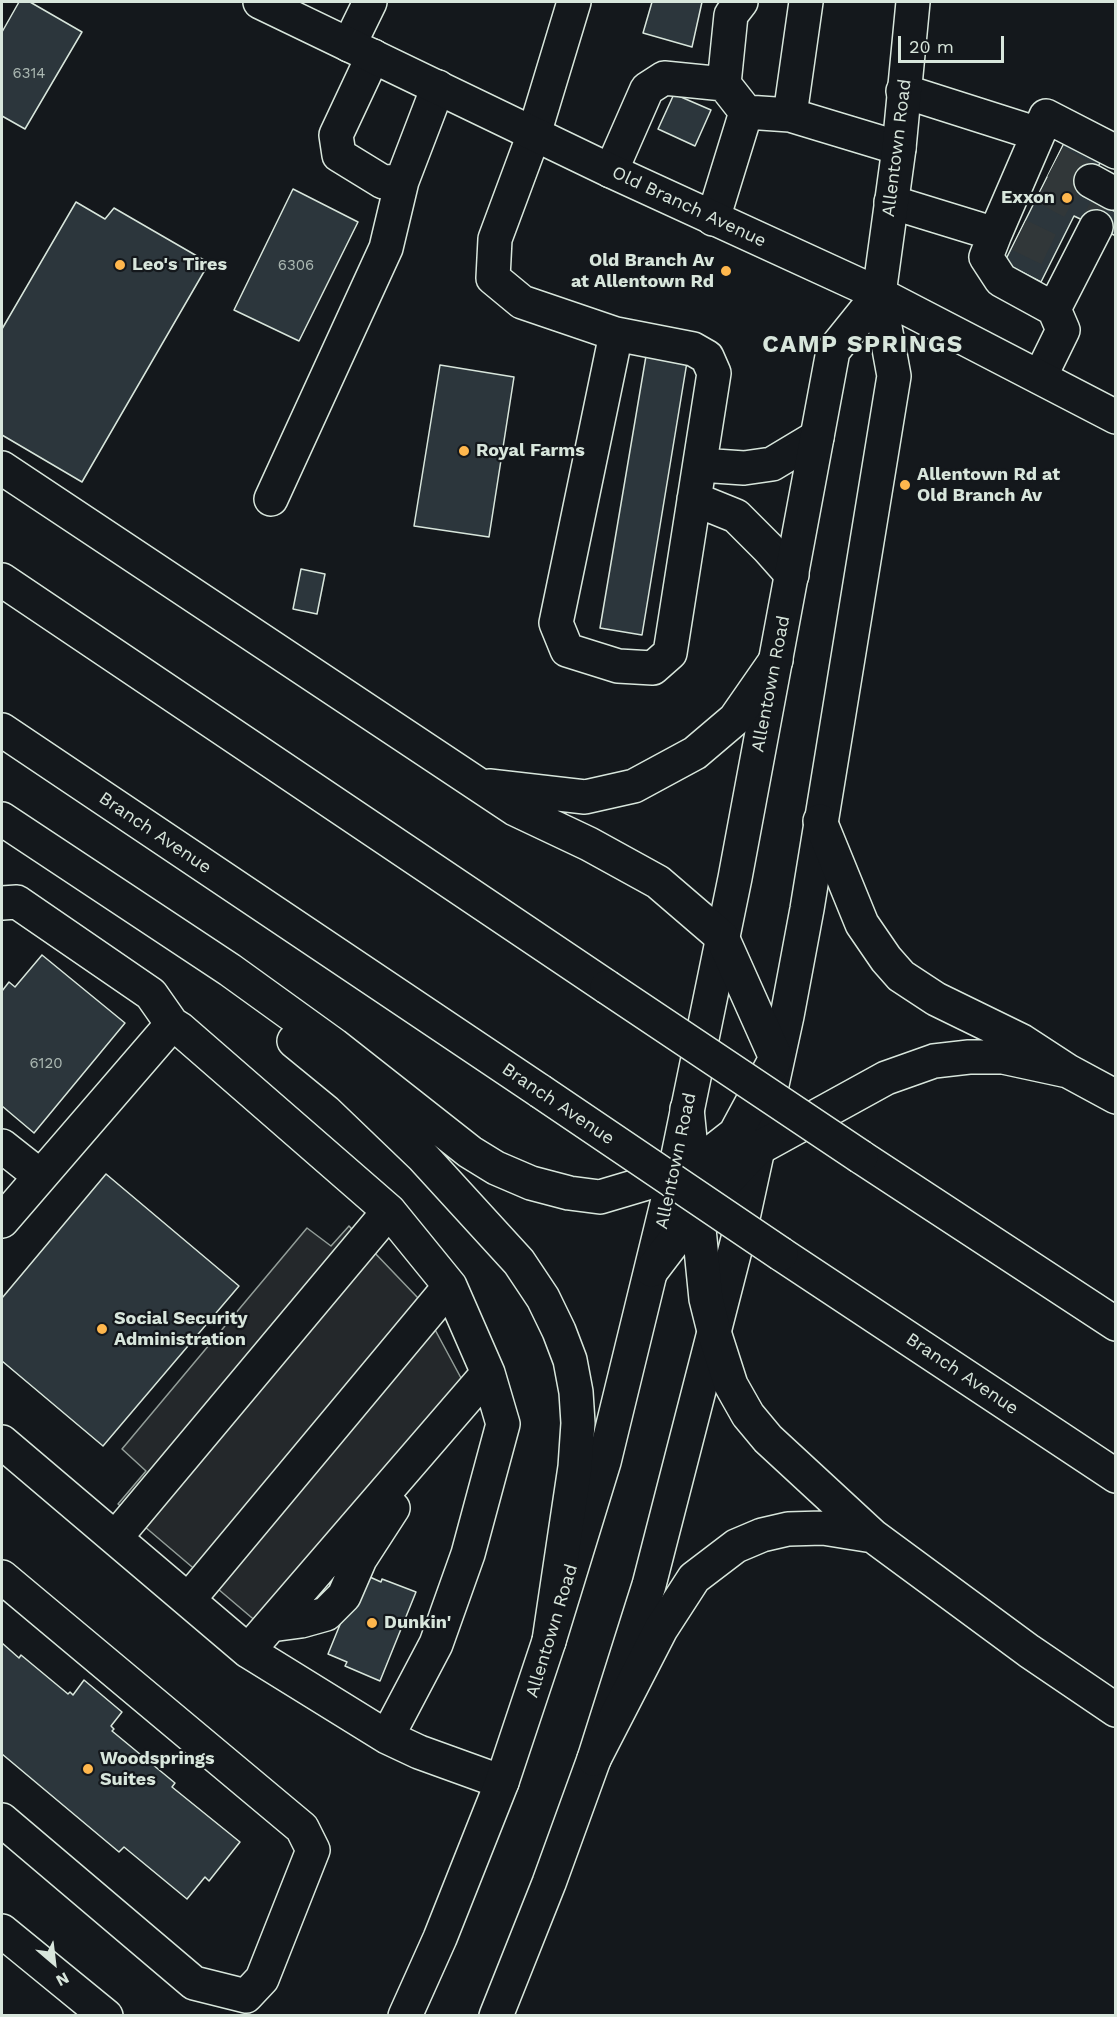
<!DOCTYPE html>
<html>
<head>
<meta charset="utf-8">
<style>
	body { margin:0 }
	#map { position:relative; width:1117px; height:2017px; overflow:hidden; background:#14181c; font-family:"Work Sans",sans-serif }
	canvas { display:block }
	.frame { position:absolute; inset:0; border:3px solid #d8e6dc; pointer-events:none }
	.north { position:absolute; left:24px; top:1933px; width:60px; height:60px; -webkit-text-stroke:4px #14181c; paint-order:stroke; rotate:152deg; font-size:16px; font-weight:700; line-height:24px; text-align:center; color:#d8e6dc }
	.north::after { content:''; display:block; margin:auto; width:21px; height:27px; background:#d8e6dc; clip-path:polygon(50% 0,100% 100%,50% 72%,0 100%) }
	.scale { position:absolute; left:898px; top:36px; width:106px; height:27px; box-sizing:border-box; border:3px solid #d8e6dc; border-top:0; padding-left:8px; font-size:18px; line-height:21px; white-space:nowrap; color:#d8e6dc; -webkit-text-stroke:4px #14181c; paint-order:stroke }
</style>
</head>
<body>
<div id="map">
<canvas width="1117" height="2017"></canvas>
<div class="frame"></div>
<div class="north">N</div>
<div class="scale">20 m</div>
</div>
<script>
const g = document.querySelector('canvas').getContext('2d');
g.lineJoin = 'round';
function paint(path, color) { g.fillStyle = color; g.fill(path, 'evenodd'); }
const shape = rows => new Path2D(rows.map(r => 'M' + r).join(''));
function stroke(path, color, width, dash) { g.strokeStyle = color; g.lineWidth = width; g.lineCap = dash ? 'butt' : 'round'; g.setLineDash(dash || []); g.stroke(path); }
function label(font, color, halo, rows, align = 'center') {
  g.font = font + ' "Work Sans",sans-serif'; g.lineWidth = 4.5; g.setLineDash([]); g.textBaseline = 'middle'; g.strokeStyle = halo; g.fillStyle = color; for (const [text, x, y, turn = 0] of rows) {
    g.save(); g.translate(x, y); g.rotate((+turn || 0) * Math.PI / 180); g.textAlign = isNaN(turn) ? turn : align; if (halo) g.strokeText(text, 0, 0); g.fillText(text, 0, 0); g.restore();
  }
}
const parking = shape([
	[349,1226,418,1298,475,1404,278,1640,118,1504,146,1471,122,1449,307,1228,331,1246,349,1226]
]);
paint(parking, '#24282b');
stroke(parking, '#939e99', 1.5);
const building = shape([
	[19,2,30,2,82,32,25,129,2,116,2,32,19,2],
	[652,2,702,2,692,47,643,33,652,2],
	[674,94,711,110,695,146,658,129,674,94],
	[1069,133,1103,157,1083,196,1116,212,1116,236,1074,216,1041,282,1004,263,1069,133],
	[293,189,358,222,299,341,234,310,293,189],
	[76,202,105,219,114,208,209,263,82,482,2,435,2,329,76,202],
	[646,356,687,362,642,635,600,628,646,356],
	[440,365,514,377,489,537,414,526,440,365],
	[301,569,325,574,317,614,293,609,301,569],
	[42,955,125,1023,34,1133,2,1106,2,991,9,982,15,987,42,955],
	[106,1174,239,1286,103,1446,2,1361,2,1298,106,1174],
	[361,1573,381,1582,382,1579,416,1592,380,1681,345,1666,347,1662,328,1654,361,1573],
	[2,1643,19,1658,21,1655,68,1694,70,1692,73,1695,84,1680,122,1712,111,1726,114,1729,112,1731,175,1783,172,1787,240,1842,209,1881,205,1877,187,1899,124,1847,119,1852,2,1754,2,1643]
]);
paint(building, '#2c363c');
stroke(building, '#d8e6dc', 1.5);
stroke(shape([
	[1055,162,1091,181],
	[1043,187,1101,218],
	[1019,235,1056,253]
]), '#313739', 33, [33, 16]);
const minor = shape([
	[574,2,534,134,495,239,493,278,522,302,616,334,556,623,567,650,618,666,653,668,670,653,714,373,707,357,693,349,616,334],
	[349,45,370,2],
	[373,56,336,135,339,155,383,182,402,181,438,87],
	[724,84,731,15,741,2],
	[903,91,1038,134],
	[790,115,806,2],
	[611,171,647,89,664,78,724,84,746,112],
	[1091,181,1113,193],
	[891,202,995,234],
	[713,219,746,112,790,115,899,148],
	[1054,309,1001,280,986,257,995,234,1046,116,1116,152],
	[1040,377,1063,330,1054,309,1096,227],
	[700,465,744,468,772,464,817,437],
	[271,499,386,248,402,181],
	[694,499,736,516,768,548,792,575],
	[2,903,17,902,151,994,172,1024,180,1029,389,1211,450,1286,488,1373,503,1424,468,1554,436,1644,387,1737],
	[2,1146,40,1176],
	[2,1221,172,1024],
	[2,1442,248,1651,387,1737,419,1752,502,1782],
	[116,1537,389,1211],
	[2,1577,302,1828,313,1850,262,1979,246,1996,194,1983,2,1820],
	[189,1599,450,1286],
	[271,1625,301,1621,326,1614,344,1596,360,1559,393,1508],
	[248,1651,488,1373],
	[2,1931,106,2016]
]);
const major = shape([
	[260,2,611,171,879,294,1116,417],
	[405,2016,440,1938,502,1782,549,1641,604,1462,674,1175,735,878,833,351,879,294],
	[496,2016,549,1883,594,1759,649,1585,741,1227,787,1016,807,909,894,376,879,294,899,148,913,2]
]);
const highway = shape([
	[2,468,515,809,589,844,658,882,722,937,776,1058,735,1134,693,1167,674,1175,600,1197,569,1193,531,1183,496,1168,470,1152,334,1045,230,970,2,819],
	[2,580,607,987],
	[2,730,540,1091],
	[489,786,585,797,634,786,695,753,735,719,776,660],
	[820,821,862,924,886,959,901,976,936,999,1022,1041,1068,1071,1116,1097],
	[294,1041,349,1086,423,1157,519,1262,543,1298,559,1331,570,1360,576,1392,578,1423,575,1467,549,1641],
	[687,1109,706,1299,715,1335,731,1385,748,1415,768,1439,873,1536,1029,1651,1116,1710],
	[861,1157,1116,1324],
	[781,1254,1116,1476],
	[652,1270,697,1211,757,1149,886,1078,934,1061,969,1057,1003,1057,1068,1071],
	[594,1759,661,1629,694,1578,736,1546,762,1535,788,1529,823,1528,873,1536]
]);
stroke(minor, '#d8e6dc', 36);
stroke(major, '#d8e6dc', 36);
stroke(highway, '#d8e6dc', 36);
stroke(minor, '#14181c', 33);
stroke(major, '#14181c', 33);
stroke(highway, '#14181c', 33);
const highwayBridge = shape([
	[607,987,861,1157],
	[540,1091,781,1254]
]);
stroke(highwayBridge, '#d8e6dc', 36, []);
stroke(highwayBridge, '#14181c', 33);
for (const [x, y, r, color] of [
	[1067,198,6,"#ffb74d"],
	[120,265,6,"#ffb74d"],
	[726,271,6,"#ffb74d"],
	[464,451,6,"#ffb74d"],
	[905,485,6,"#ffb74d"],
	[102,1329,6,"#ffb74d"],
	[372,1623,6,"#ffb74d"],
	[88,1769,6,"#ffb74d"]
]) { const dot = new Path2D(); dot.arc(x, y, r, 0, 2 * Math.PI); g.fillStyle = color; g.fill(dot); stroke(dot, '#14181c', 2); }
label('15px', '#adbab4', null, [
	["6314",29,74],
	["6306",296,266],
	["6120",46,1064]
]);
label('18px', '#d8e6dc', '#14181c', [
	["Allentown Road",897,148,-83],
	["Old Branch Avenue",689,207,25],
	["Allentown Road",771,684,-79],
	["Branch Avenue",155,833,34],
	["Branch Avenue",558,1104,34],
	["Allentown Road",676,1161,-78],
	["Branch Avenue",962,1374,34],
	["Allentown Road",552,1631,-73]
]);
label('bold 18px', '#d8e6dc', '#14181c', [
	["Exxon",1055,198,"right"],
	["Old Branch Av",714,261,"right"],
	["at Allentown Rd",714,282,"right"],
	["Leo's Tires",132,265],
	["Royal Farms",476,451],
	["Allentown Rd at",917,475],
	["Old Branch Av",917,496],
	["Social Security",114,1319],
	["Administration",114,1340],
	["Dunkin'",384,1623],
	["Woodsprings",100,1759],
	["Suites",100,1780]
], 'left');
g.letterSpacing = '1.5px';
label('bold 24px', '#d8e6dc', '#14181c', [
	["CAMP SPRINGS",863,345]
]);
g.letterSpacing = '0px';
</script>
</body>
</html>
